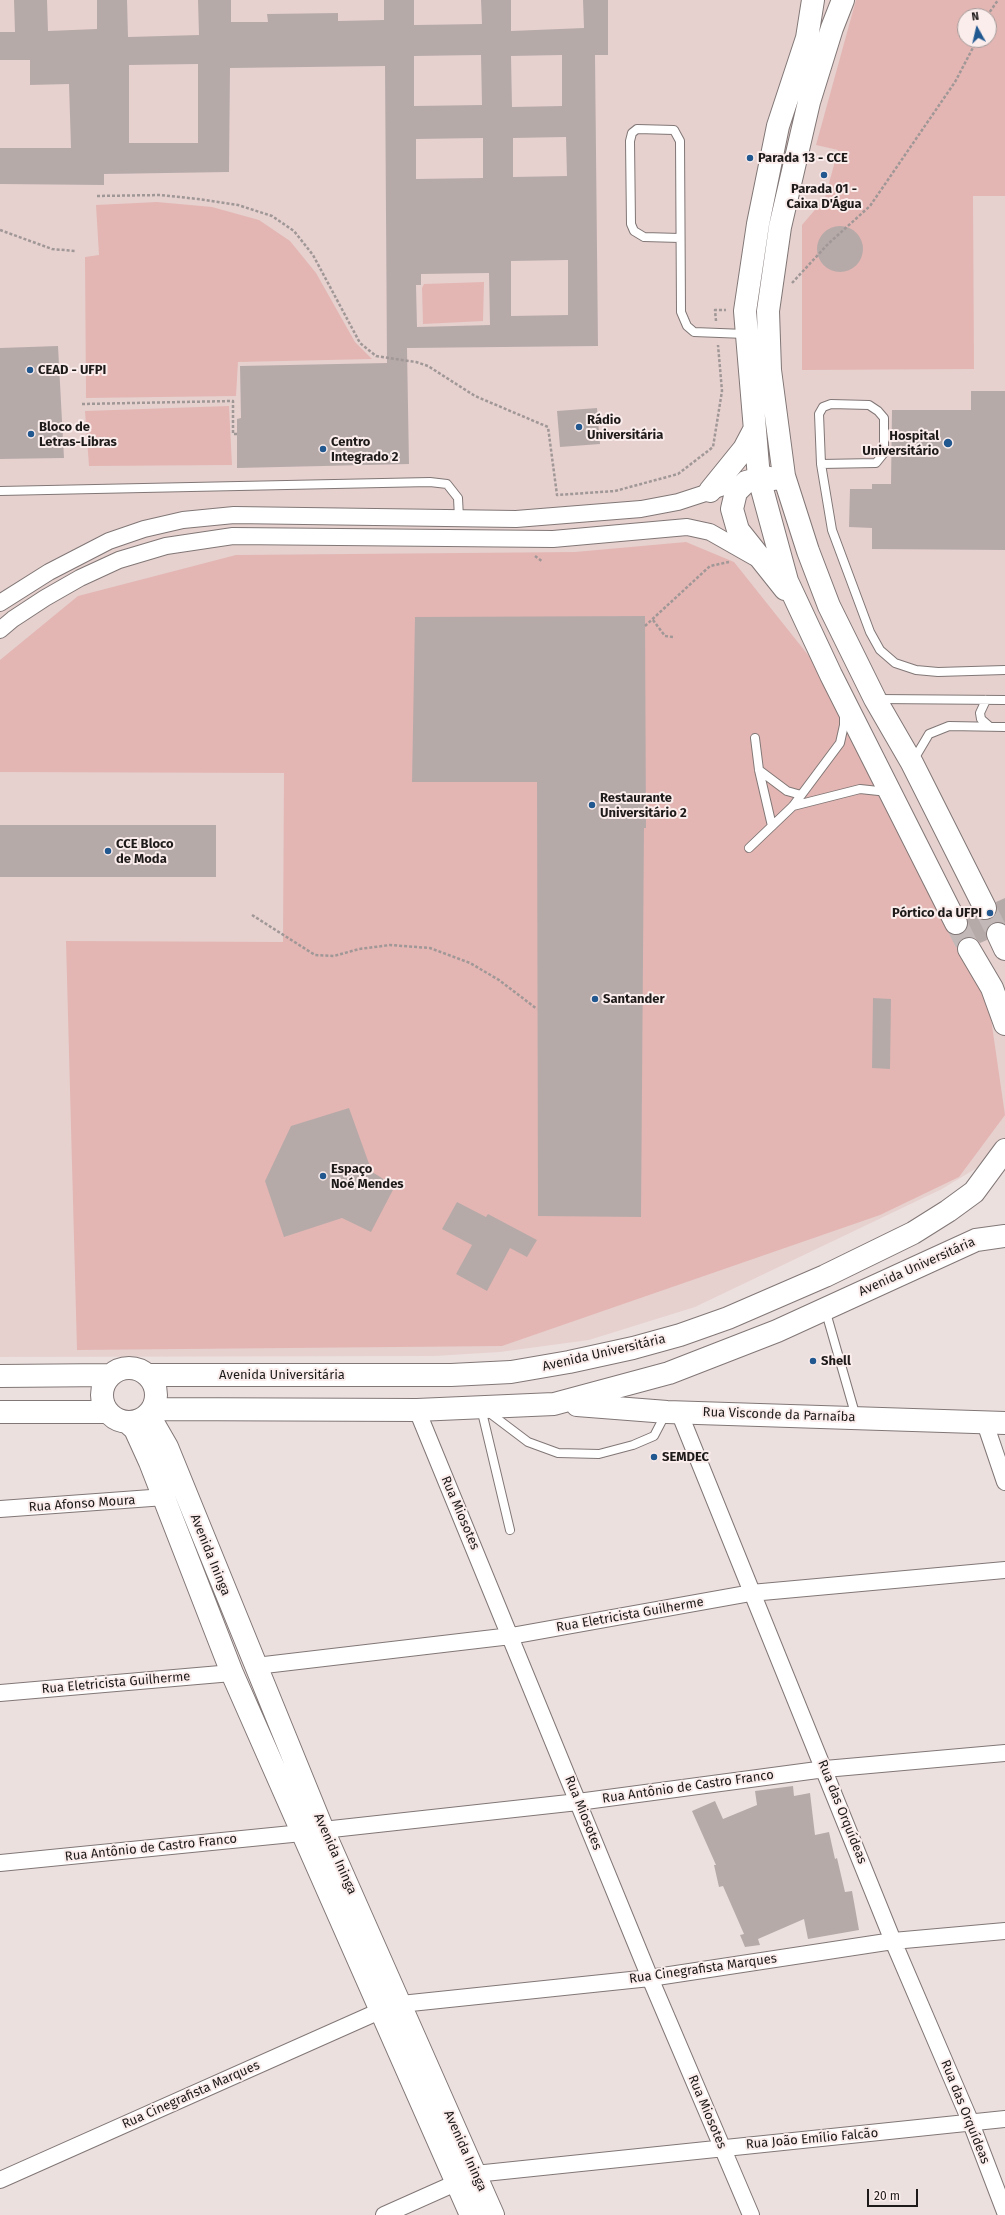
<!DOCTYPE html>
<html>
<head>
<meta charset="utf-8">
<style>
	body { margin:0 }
	#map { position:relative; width:1005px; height:2215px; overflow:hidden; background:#ece0df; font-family:"Fira Sans",sans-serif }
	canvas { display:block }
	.north { position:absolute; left:957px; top:8px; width:40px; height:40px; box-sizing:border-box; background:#faedec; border:1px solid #a29998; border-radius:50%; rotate:352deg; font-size:11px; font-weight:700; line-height:16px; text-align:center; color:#1e1a1a }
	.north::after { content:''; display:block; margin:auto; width:14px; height:18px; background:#215890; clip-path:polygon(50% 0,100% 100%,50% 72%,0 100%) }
	.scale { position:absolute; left:867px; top:2189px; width:51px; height:18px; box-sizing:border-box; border:2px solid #1e1a1a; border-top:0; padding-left:5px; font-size:12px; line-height:14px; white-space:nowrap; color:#1e1a1a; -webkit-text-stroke:3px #faedec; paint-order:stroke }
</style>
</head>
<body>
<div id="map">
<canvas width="1005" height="2215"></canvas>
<div class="north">N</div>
<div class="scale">20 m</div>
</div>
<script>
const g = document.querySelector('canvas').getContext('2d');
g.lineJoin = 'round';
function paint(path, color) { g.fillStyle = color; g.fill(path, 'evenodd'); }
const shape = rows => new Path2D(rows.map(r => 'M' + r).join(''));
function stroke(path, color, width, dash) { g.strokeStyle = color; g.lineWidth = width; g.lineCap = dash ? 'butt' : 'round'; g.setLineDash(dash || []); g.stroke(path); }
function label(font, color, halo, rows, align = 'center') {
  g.font = font + ' "Fira Sans",sans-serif'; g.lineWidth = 4; g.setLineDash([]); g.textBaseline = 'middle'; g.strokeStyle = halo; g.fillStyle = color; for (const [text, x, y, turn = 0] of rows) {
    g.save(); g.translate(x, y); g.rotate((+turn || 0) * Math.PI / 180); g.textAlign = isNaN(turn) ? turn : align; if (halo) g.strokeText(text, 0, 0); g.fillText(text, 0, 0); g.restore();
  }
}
paint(shape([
	[0,0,1005,0,1005,1151,942,1189,695,1307,589,1340,500,1352,435,1356,0,1357],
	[965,16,989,16,989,40,965,40]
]), '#e6d1cf');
paint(shape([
	[856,0,1005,0,1005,196,973,196,974,369,802,370,802,225,825,198,838,150,816,145],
	[965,16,989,16,989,40,965,40],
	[157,202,212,207,259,220,290,241,316,273,355,342,372,359,238,362,236,396,86,398,85,257,99,255,96,205],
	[484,282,483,321,423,324,422,288,424,284],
	[229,406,232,465,89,466,85,411],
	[686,542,734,562,828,680,889,796,989,1005,1005,1115,959,1177,880,1215,502,1346,77,1350,66,941,283,942,284,773,0,772,0,660,78,596,236,555,575,552]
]), '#e3b6b3');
paint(shape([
	[14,0,47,0,48,31,97,29,97,0,127,0,128,37,199,35,198,0,231,0,231,22,268,22,267,14,338,13,338,21,384,20,384,0,414,0,414,25,482,24,481,0,511,0,511,31,584,28,583,0,608,0,608,55,595,55,598,346,407,348,409,464,237,468,237,419,241,418,240,366,387,363,385,66,230,68,229,172,104,174,104,185,0,184,0,148,71,148,69,84,30,85,30,60,0,60,0,32,15,32],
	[481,55,482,105,414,106,414,56],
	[562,55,562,106,512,107,511,56],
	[198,64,198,143,129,143,129,65],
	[566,137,567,176,513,177,513,138],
	[483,138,483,178,416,179,416,139],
	[568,260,568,315,511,316,511,261],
	[489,273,490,325,417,327,416,285,421,285,421,274],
	'817 249a23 23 0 1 1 46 0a23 23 0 1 1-46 0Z',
	[58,346,64,458,0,459,0,348],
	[971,391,1005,391,1005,550,872,549,872,528,849,527,850,489,872,489,872,484,891,484,892,410,971,410],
	[597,408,600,444,560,447,557,411],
	[645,616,646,828,644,828,641,1217,538,1216,537,782,412,782,415,617],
	[0,825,216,825,216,877,0,877],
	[1005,898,1005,924,999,922,992,923,986,933,987,940,980,943,975,938,968,937,962,938,957,947,950,934,962,934,968,924,967,917,974,914,984,920,991,919,997,909,996,902],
	[873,998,891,999,890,1069,872,1068],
	[349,1108,372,1172,395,1186,371,1232,342,1218,284,1237,265,1181,291,1126],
	[457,1202,486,1217,488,1214,537,1240,527,1257,510,1248,487,1291,456,1274,472,1245,442,1229],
	[793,1786,794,1796,810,1793,815,1835,829,1832,835,1859,837,1858,845,1892,852,1891,859,1930,808,1939,804,1919,758,1939,760,1945,745,1947,740,1935,744,1934,723,1886,719,1887,714,1865,716,1865,692,1811,715,1801,723,1819,757,1805,755,1791]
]), '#b6aaa9');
stroke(shape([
	[985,908,998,934],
	[956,923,969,949]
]), '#c3b8b8', 22, [22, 11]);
const lane = shape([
	[680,238,644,237,634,231,631,224,630,141,632,133,637,129,674,130,680,141,681,312,687,326,694,332,745,334],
	[821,464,876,463,884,453,884,418,878,411,869,405,831,404,823,407,819,414,821,464,832,530,870,632,880,650,895,663,916,670,938,672,1005,670],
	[0,491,430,482,447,484,458,498,459,518],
	[878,699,1005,700],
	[986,700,980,713,981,719,989,726],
	[755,738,759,770,772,826],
	[913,761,929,734,949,726,1005,727],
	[759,770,787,791,801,795],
	[793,806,860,789,888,792],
	[749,848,793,806,840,743,844,725,844,716],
	[825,1309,856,1417],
	[481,1408,510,1530],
	[487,1411,528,1442,558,1453,599,1454,633,1445,654,1436,666,1413]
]);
const street = shape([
	[0,603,49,572,109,541,144,529,183,520,234,515,516,519,641,509,678,502,721,488],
	[0,630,13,619,45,598,80,578,119,560,166,546,233,536,553,539,687,527,710,532,754,557],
	[417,1410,650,1978,751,2215],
	[679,1412,893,1941,971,2123,1005,2212],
	[985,1423,1005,1482],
	[0,1509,165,1497],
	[256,1666,511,1636,751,1593,1005,1570],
	[0,1693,232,1673],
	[323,1830,578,1802,825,1769,1005,1753],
	[0,1863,302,1833],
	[401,2004,650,1978,893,1941,1005,1931],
	[475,2174,1005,2119],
	[0,2180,382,2010],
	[384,2215,458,2182]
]);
const secondary = shape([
	[813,0,807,38,778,126,758,224,745,311,759,478,787,581,831,675,956,923],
	[843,0,832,28,809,102,780,227,768,311,770,370,784,476,808,551,829,606,875,699,912,763,985,908],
	[774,479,765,477,746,482,736,492,732,509,738,530,785,589],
	[710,491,744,449,754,430],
	[998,934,1005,949],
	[969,949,992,988,1005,1024],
	'102 1395a27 27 0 1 1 54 0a27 27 0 1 1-54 0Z',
	[148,1375,451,1375,511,1372,569,1362,633,1348,680,1335,728,1318,825,1276,913,1233,948,1211,974,1192,1005,1150],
	[0,1376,110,1375],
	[577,1405,667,1412,1005,1423],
	[152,1409,417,1410,554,1404,669,1373,777,1331,976,1240,1005,1236],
	[0,1412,108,1412],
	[148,1414,167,1447,323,1830,493,2215],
	[127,1422,135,1429,150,1462,232,1673,471,2215]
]);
stroke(lane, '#817776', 10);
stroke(street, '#817776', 18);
stroke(secondary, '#817776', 24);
stroke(shape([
	[987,16,998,0],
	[97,196,160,195,198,199,238,205,272,216,294,231,313,255,360,343,376,356,416,362,428,366,475,396,548,427,557,495,615,491,678,474,713,447,722,391,718,345],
	[0,230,52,249,76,251],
	[792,283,828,244,870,206,955,82,977,40],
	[716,321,715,310,726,310],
	[82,404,233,401,233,434,237,434],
	[535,556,543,562],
	[653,620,665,636,673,637],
	[645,626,710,566,729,562],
	[252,915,315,955,334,956,359,949,390,945,430,948,470,963,499,980,537,1009]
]), '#a09797', 2.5, [3, 2]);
stroke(lane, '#fff', 8);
stroke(street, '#fff', 16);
stroke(secondary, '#fff', 22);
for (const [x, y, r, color] of [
	[750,158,4,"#215890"],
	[824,175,4,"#215890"],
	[30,370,4,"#215890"],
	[579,427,4,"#215890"],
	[31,434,4,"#215890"],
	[948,443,5,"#215890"],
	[323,449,4,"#215890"],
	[592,805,4,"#215890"],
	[108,851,4,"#215890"],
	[990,913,4,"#215890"],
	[595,999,4,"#215890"],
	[323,1176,4,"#215890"],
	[813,1361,4,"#215890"],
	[654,1457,4,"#215890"]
]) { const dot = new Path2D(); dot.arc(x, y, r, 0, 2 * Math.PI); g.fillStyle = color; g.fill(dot); stroke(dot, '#faedec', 1.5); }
label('bold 13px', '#1e1a1a', '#faedec', [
	["Parada 13 - CCE",758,158],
	["Parada 01 -",824,189,"center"],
	["Caixa D'Água",824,204,"center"],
	["CEAD - UFPI",38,370],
	["Rádio",587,420],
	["Universitária",587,435],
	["Bloco de",39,427],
	["Letras-Libras",39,442],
	["Hospital",939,436,"right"],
	["Universitário",939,451,"right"],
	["Centro",331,442],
	["Integrado 2",331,457],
	["Restaurante",600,798],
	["Universitário 2",600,813],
	["CCE Bloco",116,844],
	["de Moda",116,859],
	["Pórtico da UFPI",982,913,"right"],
	["Santander",603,999],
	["Espaço",331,1169],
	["Noé Mendes",331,1184],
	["Shell",821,1361],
	["SEMDEC",662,1457]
], 'left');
label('13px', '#1e1a1a', '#faedec', [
	["Avenida Universitária",917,1267,-24],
	["Avenida Universitária",604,1353,-13],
	["Avenida Universitária",282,1375],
	["Rua Visconde da Parnaíba",779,1415,2],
	["Rua Afonso Moura",82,1504,-4],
	["Rua Miosotes",460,1513,67],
	["Avenida Ininga",210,1555,68],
	["Rua Eletricista Guilherme",630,1615,-10],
	["Rua Eletricista Guilherme",116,1683,-5],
	["Rua Antônio de Castro Franco",688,1787,-8],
	["Rua das Orquídeas",842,1812,68],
	["Rua Miosotes",583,1813,68],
	["Rua Antônio de Castro Franco",151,1848,-6],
	["Avenida Ininga",335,1854,66],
	["Rua Cinegrafista Marques",703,1969,-8],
	["Rua Cinegrafista Marques",191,2095,-24],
	["Rua Miosotes",707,2112,67],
	["Rua das Orquídeas",965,2112,68],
	["Rua João Emílio Falcão",812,2139,-5],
	["Avenida Ininga",465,2151,66]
]);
</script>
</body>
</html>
